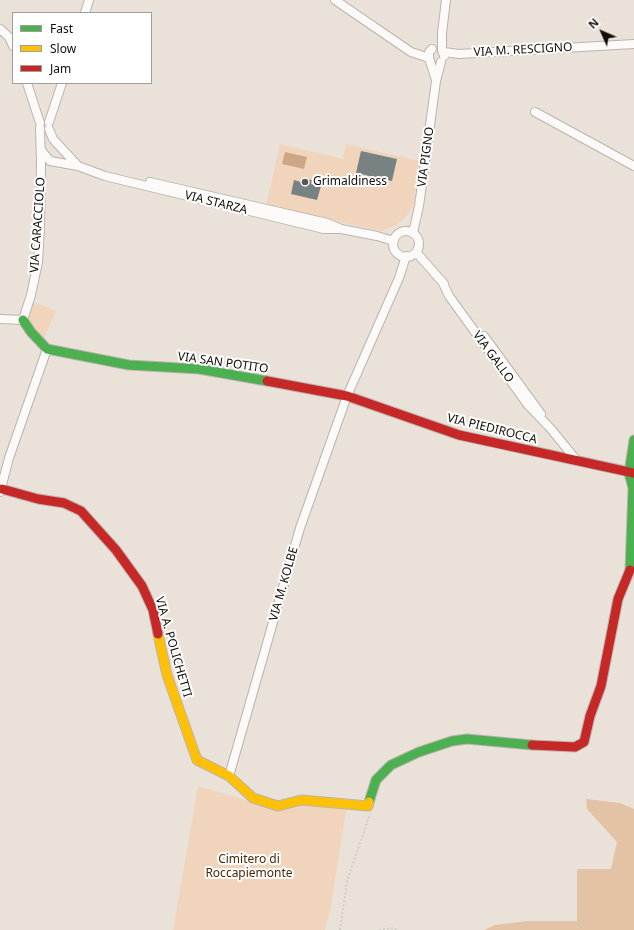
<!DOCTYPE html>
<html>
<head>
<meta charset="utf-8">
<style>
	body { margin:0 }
	#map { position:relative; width:634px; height:930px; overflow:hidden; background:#eae1d9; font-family:"Noto Sans",sans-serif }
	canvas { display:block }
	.legend { position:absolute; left:12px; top:12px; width:140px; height:72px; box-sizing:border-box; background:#fff; border:1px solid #a09e9c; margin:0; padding:5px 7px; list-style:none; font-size:12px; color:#120d08 }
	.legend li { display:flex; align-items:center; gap:8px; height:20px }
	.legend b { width:20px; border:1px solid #a09e9c }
	.north { position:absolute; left:582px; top:12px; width:40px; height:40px; -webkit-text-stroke:3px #fff; paint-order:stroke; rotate:315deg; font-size:11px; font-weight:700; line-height:16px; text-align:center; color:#120d08 }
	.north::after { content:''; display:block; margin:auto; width:14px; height:18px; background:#120d08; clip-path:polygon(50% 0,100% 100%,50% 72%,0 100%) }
</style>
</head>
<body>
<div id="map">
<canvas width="634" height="930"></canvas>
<ul class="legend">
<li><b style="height:5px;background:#4caf50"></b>Fast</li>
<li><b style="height:5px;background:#ffc107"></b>Slow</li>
<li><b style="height:5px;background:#c62828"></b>Jam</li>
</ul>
<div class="north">N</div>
</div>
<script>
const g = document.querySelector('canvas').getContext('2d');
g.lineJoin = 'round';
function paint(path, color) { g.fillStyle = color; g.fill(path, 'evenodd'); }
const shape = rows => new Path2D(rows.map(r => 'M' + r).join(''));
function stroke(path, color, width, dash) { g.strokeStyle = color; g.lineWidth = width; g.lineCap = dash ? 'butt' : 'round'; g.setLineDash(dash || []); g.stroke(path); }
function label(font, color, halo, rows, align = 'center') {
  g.font = font + ' "Noto Sans",sans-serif'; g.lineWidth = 4; g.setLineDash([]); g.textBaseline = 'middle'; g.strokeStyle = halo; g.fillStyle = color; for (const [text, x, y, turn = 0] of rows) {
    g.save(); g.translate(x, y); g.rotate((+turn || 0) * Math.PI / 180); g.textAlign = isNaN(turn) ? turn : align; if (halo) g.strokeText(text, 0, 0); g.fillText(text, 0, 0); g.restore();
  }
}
paint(shape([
	[280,144,343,159,346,144,419,161,413,207,406,217,396,225,382,231,266,206],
	[29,300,56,311,42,343,23,320],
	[198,786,277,809,302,803,346,810,331,906,325,930,173,930]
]), '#f1d4bc');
paint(shape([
	[586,799,620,803,634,809,634,930,484,930,495,925,528,921,577,921,577,869,611,869,617,842,587,809]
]), '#e3c2a6');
paint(shape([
	[285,152,307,157,304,169,282,164]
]), '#cca685');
paint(shape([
	[361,151,397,159,392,181,356,173],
	[305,179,312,180,311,184,321,186,317,200,291,194,294,180,304,183]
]), '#798282');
const street = shape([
	[335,0,411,52,429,58],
	[85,13,89,0],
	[0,29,9,37,13,46],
	[432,49,429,52,429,58,436,80],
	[444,52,459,54,634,44],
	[444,56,442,50,442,33,446,0],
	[27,83,40,123],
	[535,112,634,166],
	[49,122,62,83],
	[49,129,53,139,78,166],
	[41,150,50,161,78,166,105,176,324,229,341,229,377,236,394,241],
	[150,182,327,223,339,228],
	'393 244a13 13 0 1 1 26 0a13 13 0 1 1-26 0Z',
	[413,233,419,206,436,81,441,62],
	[416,252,444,284],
	[442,281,449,296,528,405,551,429,577,461],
	[0,319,23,320,31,295,38,262,40,229,41,163,40,128],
	[484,336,541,414],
	[0,492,9,458,47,349],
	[229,776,300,528,347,396,399,278,406,256]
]);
const fast = shape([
	[23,320,31,332,47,349,129,365,199,369,267,381],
	[630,570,633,488,629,473,634,440],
	[369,802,376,780,391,765,419,752,452,741,467,739,532,745]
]);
const slow = shape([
	[158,634,167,675,197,760,229,776,253,798,278,806,301,800,368,806,369,802]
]);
const jam = shape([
	[267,381,347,396,459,435,634,473],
	[2,489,38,499,64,503,81,511,116,550,142,586,153,610,158,634],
	[532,745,575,747,584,742,590,716,601,686,618,599,630,570]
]);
stroke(street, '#bbb4ae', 10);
stroke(fast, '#bbb4ae', 11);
stroke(slow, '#bbb4ae', 11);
stroke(jam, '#bbb4ae', 11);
stroke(shape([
	[340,930,347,881,370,814],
	[379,930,391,928,399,930]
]), '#cbc9c7', 1.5, [2, 2]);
stroke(street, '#fcfaf9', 8);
stroke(fast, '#4caf50', 9);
stroke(slow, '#ffc107', 9);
stroke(jam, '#c62828', 9);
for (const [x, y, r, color] of [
	[305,182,4,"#5e5751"]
]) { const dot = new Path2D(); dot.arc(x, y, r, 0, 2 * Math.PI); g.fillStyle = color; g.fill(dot); stroke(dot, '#fff', 1.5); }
label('12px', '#120d08', '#fff', [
	["VIA M. RESCIGNO",523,50,-3],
	["VIA PIGNO",426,157,-82],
	["VIA STARZA",216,203,14],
	["VIA CARACCIOLO",38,225,-86],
	["VIA GALLO",493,357,54],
	["VIA SAN POTITO",223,363,8],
	["VIA PIEDIROCCA",492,429,14],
	["VIA M. KOLBE",284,584,-74],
	["VIA A. POLICHETTI",173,647,74]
]);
label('12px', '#120d08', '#fff', [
	["Grimaldiness",313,182]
], 'left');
label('12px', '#4a2804', '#fff', [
	["Cimitero di",249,860],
	["Roccapiemonte",249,874]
]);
</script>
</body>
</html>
